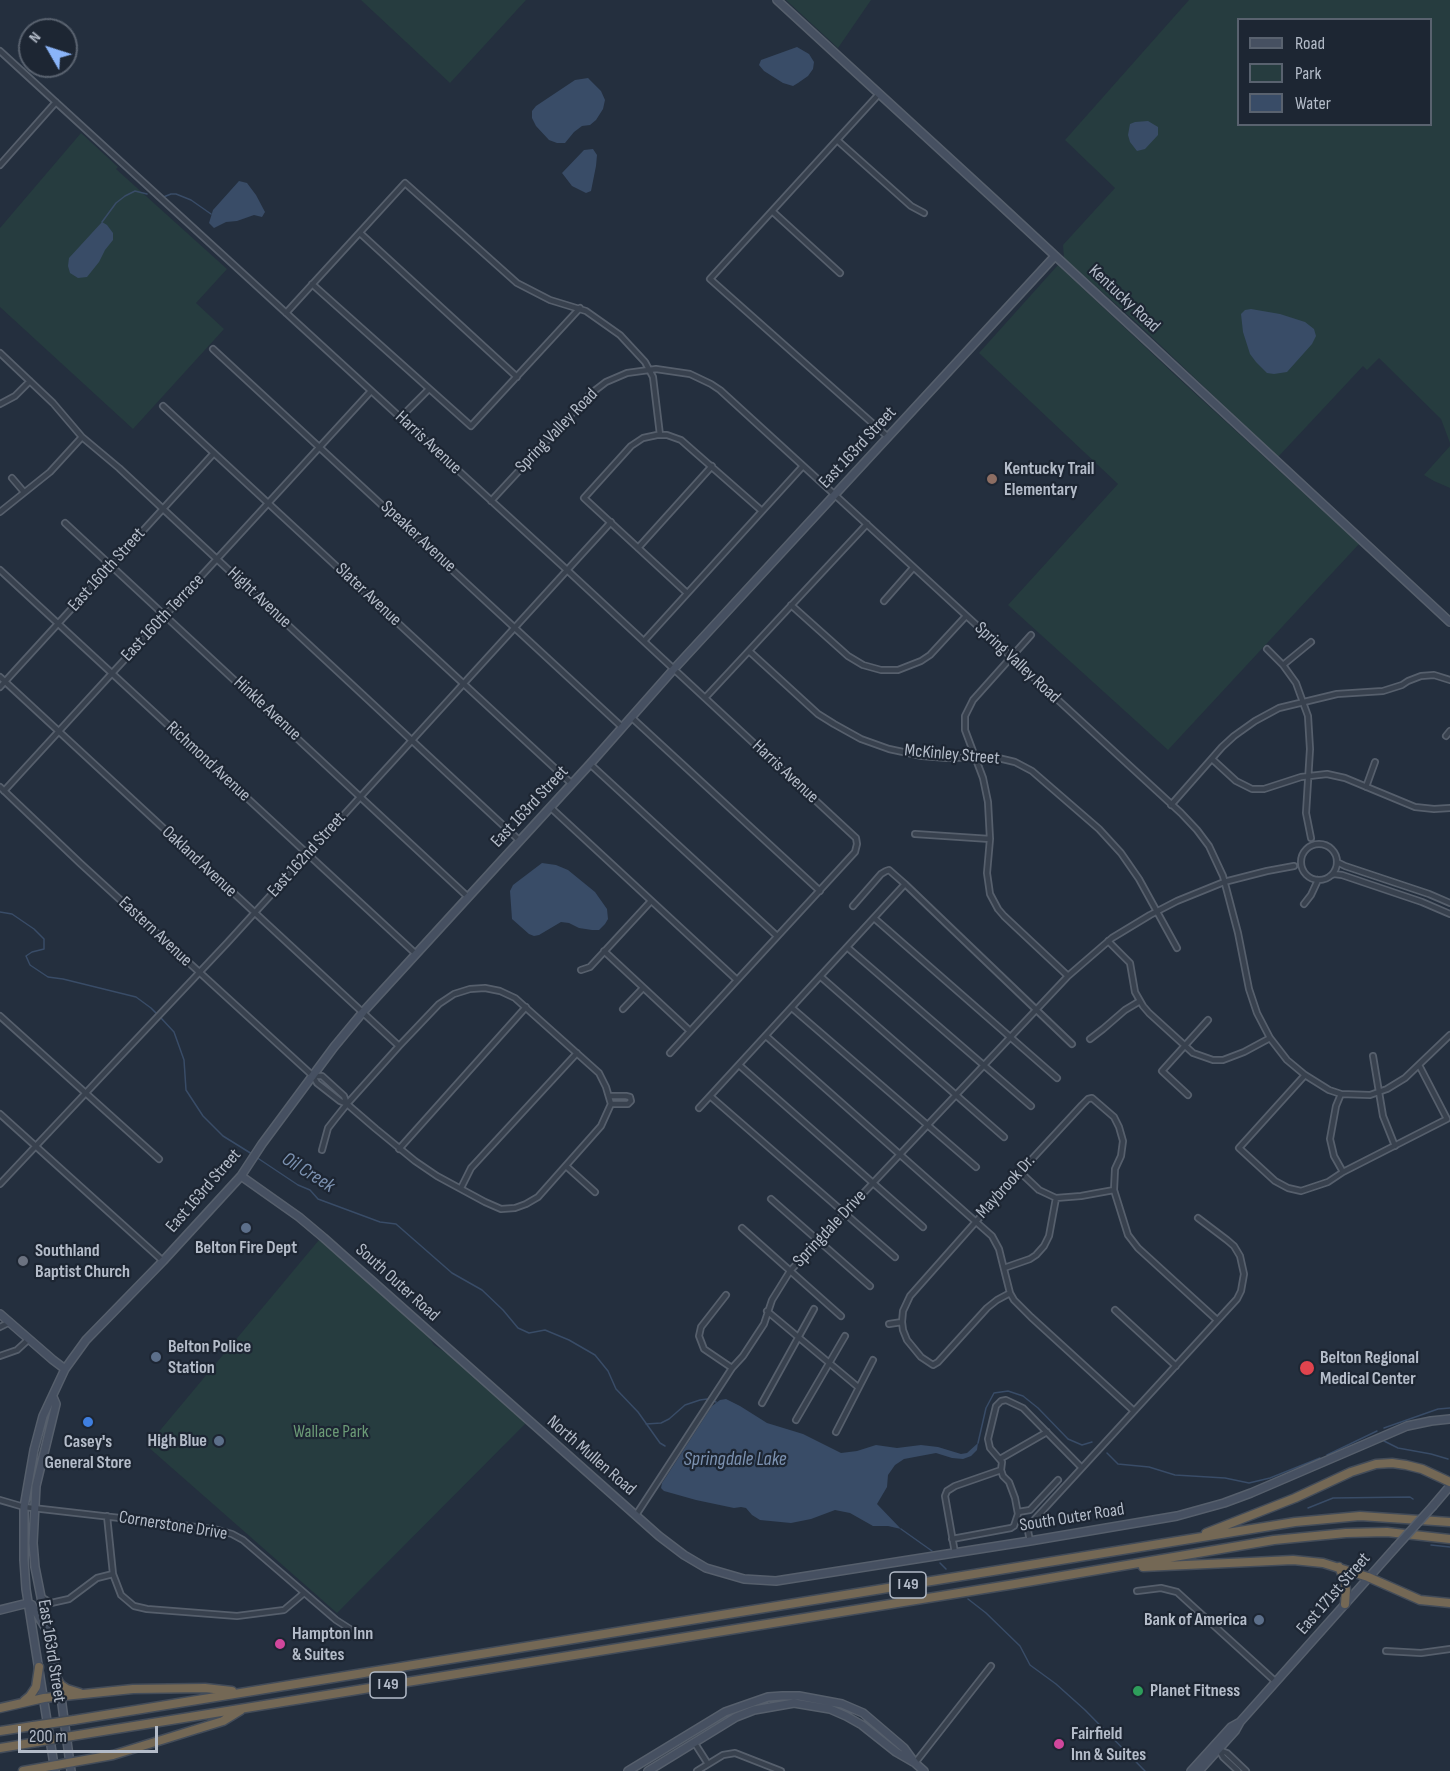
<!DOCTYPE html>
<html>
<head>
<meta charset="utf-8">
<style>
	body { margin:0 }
	#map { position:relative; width:1450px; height:1771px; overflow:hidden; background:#242f3e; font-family:"Sofia Sans Condensed",sans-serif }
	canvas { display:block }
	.legend { position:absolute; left:1237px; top:18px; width:195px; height:108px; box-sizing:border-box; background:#1d2633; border:2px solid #59626f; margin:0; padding:8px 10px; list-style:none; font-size:18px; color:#b4bcc9 }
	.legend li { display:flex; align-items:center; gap:12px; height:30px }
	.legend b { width:30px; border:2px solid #59626f }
	.north { position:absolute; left:18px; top:18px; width:60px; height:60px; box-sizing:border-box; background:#1d2633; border:2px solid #59626f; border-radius:50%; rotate:309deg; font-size:16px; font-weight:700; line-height:24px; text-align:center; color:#b4bcc9 }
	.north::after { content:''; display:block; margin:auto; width:21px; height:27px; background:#8ab4f8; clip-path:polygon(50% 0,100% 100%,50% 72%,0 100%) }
	.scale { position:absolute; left:18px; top:1726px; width:140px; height:27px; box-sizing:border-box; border:3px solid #b4bcc9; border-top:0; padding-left:8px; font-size:18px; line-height:21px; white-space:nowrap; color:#b4bcc9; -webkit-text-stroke:4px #1d2633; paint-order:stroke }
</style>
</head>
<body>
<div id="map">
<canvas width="1450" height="1771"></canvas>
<ul class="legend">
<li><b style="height:8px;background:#465061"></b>Road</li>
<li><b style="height:16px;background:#263c3f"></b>Park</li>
<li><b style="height:16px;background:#394c67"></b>Water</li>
</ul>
<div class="north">N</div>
<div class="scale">200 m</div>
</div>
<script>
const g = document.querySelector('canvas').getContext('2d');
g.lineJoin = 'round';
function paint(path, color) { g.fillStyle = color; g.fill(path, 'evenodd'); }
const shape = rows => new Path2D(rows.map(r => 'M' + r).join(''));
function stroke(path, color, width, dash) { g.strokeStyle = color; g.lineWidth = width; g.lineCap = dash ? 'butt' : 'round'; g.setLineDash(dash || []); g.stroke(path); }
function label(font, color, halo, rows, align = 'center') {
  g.font = font + ' "Sofia Sans Condensed",sans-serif'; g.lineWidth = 4.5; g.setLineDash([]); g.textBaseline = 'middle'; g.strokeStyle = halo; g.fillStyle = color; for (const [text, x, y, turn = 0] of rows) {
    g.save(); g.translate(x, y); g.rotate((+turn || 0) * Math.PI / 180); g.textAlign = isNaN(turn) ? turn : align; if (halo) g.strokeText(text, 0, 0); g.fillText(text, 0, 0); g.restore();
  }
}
paint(shape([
	[361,0,526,0,450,83],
	[786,0,871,0,838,48],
	[1189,0,1450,0,1450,443,1441,419,1379,358,1367,370,1363,366,1278,457,1138,324,1064,258,1063,245,1115,188,1065,140],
	[1238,20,1430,20,1430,124,1238,124],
	[81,133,118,167,116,169,227,269,196,303,224,329,133,429,0,307,0,228],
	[1058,265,1176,376,1359,544,1168,750,1008,605,1118,484,979,353],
	[1450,446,1450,488,1434,481,1424,475],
	[319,1240,425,1332,434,1345,451,1356,527,1422,337,1613,147,1446]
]), '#263c3f');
paint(shape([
	[797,47,809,54,814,62,813,69,808,76,798,83,793,86,783,83,764,71,759,65,761,60],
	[588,78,601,91,605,100,603,109,596,120,590,125,582,126,574,132,565,143,557,143,549,140,536,126,532,118,532,111,536,106,575,80],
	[1148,121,1158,127,1158,135,1145,149,1137,151,1130,142,1128,135,1130,124,1135,122],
	[593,149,597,155,596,166,591,191,586,193,572,186,562,173,584,150],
	[239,181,247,183,256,195,265,212,262,217,254,215,237,221,226,222,214,228,209,223,213,210],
	[102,222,107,225,113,233,113,240,105,250,99,262,87,277,78,278,70,273,68,266,69,258],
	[1251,309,1280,314,1305,322,1314,329,1316,336,1312,344,1287,372,1274,374,1267,373,1256,362,1250,354,1243,332,1241,314,1245,310],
	[542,863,556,865,568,870,595,892,607,909,608,919,605,924,599,930,592,930,579,928,569,923,561,922,539,935,534,936,529,934,512,919,510,891,513,885],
	[726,1399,740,1406,767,1423,803,1434,841,1453,857,1451,876,1445,897,1448,921,1445,938,1447,961,1454,967,1453,978,1443,977,1450,971,1456,963,1459,952,1458,936,1453,904,1459,895,1465,888,1475,887,1487,877,1504,901,1529,888,1526,873,1526,850,1513,835,1510,811,1519,791,1523,760,1520,752,1515,746,1508,741,1507,734,1508,696,1500,664,1491,661,1488,662,1483,712,1406,720,1400]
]), '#394c67');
stroke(shape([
	[161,198,171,194,176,194,191,200,211,214],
	[102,222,116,203,125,196,135,191,147,194],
	[0,912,12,914,34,929,44,939,44,949,32,952,26,956,30,965,48,977,63,979,136,997,151,1008,157,1014],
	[161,1018,174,1032,184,1060,186,1090,203,1116,223,1136,252,1154],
	[256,1157,298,1185,310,1190,318,1199,380,1222,396,1224,452,1273,482,1290,503,1310,518,1328,529,1333,545,1330,569,1340,595,1355,608,1371,616,1389,638,1412,660,1443,665,1446],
	[646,1424,661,1423,669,1419,685,1405,700,1400,707,1399,716,1402],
	[1384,1428,1438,1409,1450,1408],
	[1384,1441,1398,1448,1431,1454,1448,1459],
	[978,1443,986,1408,994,1393,1008,1391,1023,1396,1038,1408,1068,1439,1082,1445,1092,1442],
	[1107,1453,1118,1464,1149,1467,1175,1475,1225,1478,1249,1483,1270,1478,1320,1458],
	[1327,1455,1377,1431],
	[1308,1508,1333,1498,1410,1497,1413,1499],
	[901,1529,932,1551],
	[1431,1545,1450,1547],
	[940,1563,946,1569],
	[968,1599,986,1613,1020,1646,1030,1665,1056,1684,1085,1710,1145,1771]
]), '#394c67', 1.5);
const street = shape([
	[0,51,567,570,856,838,857,844,855,852,670,1053],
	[879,94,710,279,888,437],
	[837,140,911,206,924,213],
	[0,165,56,102],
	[772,211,840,273],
	[360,233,517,377],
	[312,284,471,426,580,308],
	[286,313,405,183,517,283,550,300,586,311,620,335,645,362,653,377,660,435],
	[213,349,622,727],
	[0,353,53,403,82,437,119,468,520,841],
	[0,404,15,396,30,381],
	[163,406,572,784],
	[400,418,429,389],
	[12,478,24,492],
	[491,501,589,395,606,382,627,373,656,369,690,374,711,384,720,390,835,495,1181,813,1197,830,1209,846,1223,876,1238,933,1249,989,1257,1013,1270,1038,1287,1060,1305,1075,1329,1090,1341,1094,1370,1095,1387,1089,1405,1078,1450,1035],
	[0,512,50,472,82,437],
	[65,523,468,897],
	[638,548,712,466],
	[0,570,416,954],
	[687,593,584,498,631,446,643,438,657,435,667,435,681,440,762,511],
	[884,601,913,568],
	[791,605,848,656,863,665,881,670,898,670,921,661,930,655,966,616],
	[1031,635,973,700,965,716,965,730,983,778,988,802,990,839,987,873,990,894,998,909,1004,916,1068,976],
	[644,641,803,466],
	[1267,649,1283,665,1296,683,1308,716,1310,749,1306,813,1311,838],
	[749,651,818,714,834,724,861,739,889,749,922,756,947,758,994,757,1015,762,1032,771,1099,829,1121,853,1139,879,1177,948],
	[1283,665,1311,642],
	[0,677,399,1046],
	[0,687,214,453],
	[705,698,867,524],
	[631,717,820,891],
	[1446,736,1450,731],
	[1212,759,1236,781,1252,789,1264,789,1301,777,1327,774,1345,778,1415,807,1434,809,1450,808],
	[590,764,777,936],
	[0,787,81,864,313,1076,317,1083,340,1101,347,1104],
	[1366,787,1375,762],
	[4,791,371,391],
	[1171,805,1222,747,1234,736,1255,721,1279,708,1337,694,1383,691,1402,685,1408,681,1421,676,1434,675,1450,680],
	[550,807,737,980],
	[915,834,990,839],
	'1301 862a18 18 0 1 1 36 0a18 18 0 1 1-36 0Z',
	[1337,862,1345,866,1429,894,1450,903],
	[1330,876,1334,874,1342,875,1422,902,1450,914],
	[1304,904,1311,895,1318,880],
	[853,906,881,874,886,871,889,870,905,884,1072,1044],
	[874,918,1057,1078],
	[1108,941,1130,963,1135,992,1143,1006,1149,1013,1193,1053,1213,1060,1223,1060,1244,1052,1270,1038],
	[848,948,1031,1106],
	[604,951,690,1031],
	[581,970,590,967,651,901],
	[821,977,1004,1137],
	[792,1008,976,1167],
	[623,1009,643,988],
	[0,1016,159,1159],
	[766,1036,992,1236,999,1249,1010,1293,1014,1300,1031,1317,1134,1411],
	[1090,1039,1103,1029,1125,1010,1140,1001],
	[1373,1056,1383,1116,1395,1146],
	[739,1065,923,1227],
	[1305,1075,1239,1148,1275,1181,1288,1188,1301,1191,1328,1182,1343,1172,1447,1119,1419,1065],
	[313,1076,322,1076,344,1096,347,1104,376,1129,415,1161,437,1176,485,1202,501,1209,515,1208,526,1204,538,1197,601,1126,611,1104,606,1087,599,1073,515,998,500,991,485,988,470,989,454,994,439,1004,399,1046,347,1104,335,1119,328,1128,322,1150],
	[1341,1094,1336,1106,1330,1139,1334,1156,1343,1172],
	[1188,1095,1162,1071,1208,1020],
	[609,1096,626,1096,630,1097,631,1101,628,1104,611,1104],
	[710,1096,895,1257],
	[699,1108,905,884],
	[0,1114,163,1261],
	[399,1149,526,1007],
	[566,1166,595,1192],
	[1020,1172,1039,1190,1056,1198,1081,1196,1114,1190],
	[0,1184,228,942,611,522],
	[461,1188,471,1168,577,1053],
	[771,1199,870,1286],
	[742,1228,841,1316],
	[1004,1268,1030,1259,1036,1255,1044,1246,1049,1236,1056,1198],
	[1010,1293,997,1300,987,1308,938,1362,933,1365,921,1357,907,1340,903,1330,902,1322,903,1311,910,1296,1020,1172,1082,1105,1088,1099,1092,1098,1114,1117,1119,1127,1123,1141,1121,1156,1115,1169,1114,1190,1128,1235,1138,1248,1217,1320],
	[726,1295,701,1327,699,1336,704,1349,732,1368],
	[1115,1310,1176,1366],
	[767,1311,858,1387],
	[889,1324,902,1322],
	[0,1327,10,1322],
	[0,1356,17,1350,29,1339],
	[762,1403,814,1309],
	[796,1420,845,1336],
	[836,1432,873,1360],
	[1000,1459,1047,1432],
	[0,1500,24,1507,181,1525,218,1530,232,1534,243,1540,336,1620,350,1629],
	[1018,1512,1030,1510,1058,1480],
	[636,1515,732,1368,743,1356,764,1324,772,1300,790,1271,1068,976,1112,938,1150,915,1177,901,1224,882,1267,871,1294,866],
	[107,1516,113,1574,121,1595,134,1606,147,1609,237,1616,284,1610,304,1593],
	[952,1539,1011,1528,1014,1526,1018,1514,1015,1498,1009,1482,1003,1476,1001,1470],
	[1030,1541,1028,1531,1034,1520,1237,1299,1241,1291,1244,1274,1240,1256,1234,1246,1227,1240,1198,1218],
	[955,1553,945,1496,947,1491,955,1486,1001,1470,1002,1462,990,1448,988,1439,996,1406,1001,1401,1006,1400,1023,1408,1081,1467],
	[1137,1591,1161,1588,1177,1592,1276,1682],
	[41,1597,51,1603,69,1599,97,1578,113,1574],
	[1386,1651,1421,1653,1450,1649],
	[694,1742,708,1764],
	[1219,1750,1227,1753,1246,1771],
	[1219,1750,1223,1757,1238,1771],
	[915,1763,991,1666],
	[697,1771,723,1755,735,1753,781,1771]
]);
const secondary = shape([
	[777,0,995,200,1450,622],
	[241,1176,299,1217,324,1238,659,1536,684,1555,706,1568,744,1579,776,1581,1030,1541,1177,1516,1224,1503,1251,1493,1407,1426,1431,1421,1450,1419],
	[0,1314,53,1360,65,1369],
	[53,1397,56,1404,36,1486,33,1543,35,1567,61,1697,71,1771],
	[1433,1506,1450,1486],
	[0,1610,28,1603,32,1605,46,1629],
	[55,1771,26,1589,24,1560,24,1507,34,1450,43,1416,65,1369,86,1340,163,1261,241,1176,262,1144,334,1047,363,1012,590,764,673,670,1055,256],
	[628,1771,725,1712,768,1697,782,1696,799,1696,842,1704,863,1713,904,1748,915,1763],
	[648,1771,736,1717,754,1710,794,1703,830,1709,846,1716,862,1725,896,1752,915,1763,924,1771],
	[1191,1771,1231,1727,1240,1722],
	[1199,1771,1235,1731,1240,1722,1395,1548]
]);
const highway = shape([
	[1206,1533,1295,1498,1351,1472,1376,1464,1392,1463,1406,1465,1422,1469,1450,1482],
	[1143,1567,1293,1560,1323,1563,1368,1577,1420,1600,1450,1603],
	[1339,1567,1344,1579,1346,1590,1345,1604],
	[57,1679,61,1685,67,1689,80,1693],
	[24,1701,30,1696,36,1687,39,1667],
	[0,1708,44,1698,133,1689,205,1688,232,1691],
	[74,1720,1295,1522,1360,1516,1450,1522],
	[0,1731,33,1726],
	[72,1736,1015,1584,1274,1540,1346,1533,1387,1532,1450,1539],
	[0,1748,37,1742],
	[23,1771,113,1755,223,1721,241,1710]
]);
stroke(street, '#565f6c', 8);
stroke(secondary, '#565f6c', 10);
stroke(highway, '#434c59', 11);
stroke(street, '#38414e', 4.5);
stroke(secondary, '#465061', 7);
stroke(highway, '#746855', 8);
const secondaryBridge = shape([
	[1395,1548,1433,1506]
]);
const highwayBridge = shape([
	[33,1726,74,1720],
	[37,1742,72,1736]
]);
stroke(secondaryBridge, '#565f6c', 10, []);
stroke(highwayBridge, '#434c59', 11, []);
stroke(secondaryBridge, '#465061', 7);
stroke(highwayBridge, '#746855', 8);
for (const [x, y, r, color] of [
	[992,479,6,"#8d6e63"],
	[246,1228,6,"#5c6f8a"],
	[23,1261,6,"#6b7280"],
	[156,1357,6,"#5c6f8a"],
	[1307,1368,8,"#e0444e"],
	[88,1422,6,"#3f7fe0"],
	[219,1441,6,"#5c6f8a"],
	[1259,1620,6,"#5c6f8a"],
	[280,1644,6,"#d1479c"],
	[1138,1691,6,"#2e9e5b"],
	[1059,1744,6,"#d1479c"]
]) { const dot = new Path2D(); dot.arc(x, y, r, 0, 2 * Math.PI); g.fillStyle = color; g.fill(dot); stroke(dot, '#1d2633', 2); }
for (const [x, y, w] of [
	[908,1585,36],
	[388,1685,36]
]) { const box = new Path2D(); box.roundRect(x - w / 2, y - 13, w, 26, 4.5); g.fillStyle = '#1d2633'; g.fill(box); stroke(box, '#b4bcc9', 1.5); }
label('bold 16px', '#b4bcc9', null, [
	["I 49",908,1585],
	["I 49",388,1685]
]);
label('18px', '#b4bcc9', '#1d2633', [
	["Kentucky Road",1124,299,43],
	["Spring Valley Road",557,431,-46],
	["Harris Avenue",428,443,43],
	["East 163rd Street",858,448,-47],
	["Speaker Avenue",418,537,43],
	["East 160th Street",107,570,-48],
	["Slater Avenue",368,595,43],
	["Hight Avenue",259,598,43],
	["East 160th Terrace",163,618,-47],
	["Spring Valley Road",1017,663,43],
	["Hinkle Avenue",267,709,43],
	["McKinley Street",952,755,5],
	["Richmond Avenue",208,762,43],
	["Harris Avenue",785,772,43],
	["East 163rd Street",530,807,-47],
	["East 162nd Street",307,855,-48],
	["Oakland Avenue",199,862,43],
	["Eastern Avenue",155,932,43],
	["Maybrook Dr.",1006,1187,-48],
	["East 163rd Street",204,1191,-49],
	["Springdale Drive",830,1229,-47],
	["South Outer Road",397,1283,42],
	["North Mullen Road",591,1456,41],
	["South Outer Road",1072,1518,-9],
	["Cornerstone Drive",173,1526,9],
	["East 171st Street",1334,1594,-49],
	["East 163rd Street",51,1651,81]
]);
label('bold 18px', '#b4bcc9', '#1d2633', [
	["Kentucky Trail",1004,469],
	["Elementary",1004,490],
	["Belton Fire Dept",246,1248,"center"],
	["Southland",35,1251],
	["Baptist Church",35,1272],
	["Belton Police",168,1347],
	["Station",168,1368],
	["Belton Regional",1320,1358],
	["Medical Center",1320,1379],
	["High Blue",207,1441,"right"],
	["Casey's",88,1442,"center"],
	["General Store",88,1463,"center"],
	["Bank of America",1247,1620,"right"],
	["Hampton Inn",292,1634],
	["& Suites",292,1655],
	["Planet Fitness",1150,1691],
	["Fairfield",1071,1734],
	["Inn & Suites",1071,1755]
], 'left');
label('18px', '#6b9a76', '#1d2633', [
	["Wallace Park",331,1432]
]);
label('italic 20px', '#7c92b1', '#1d2633', [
	["Oil Creek",308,1173,32],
	["Springdale Lake",735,1460]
]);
</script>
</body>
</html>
